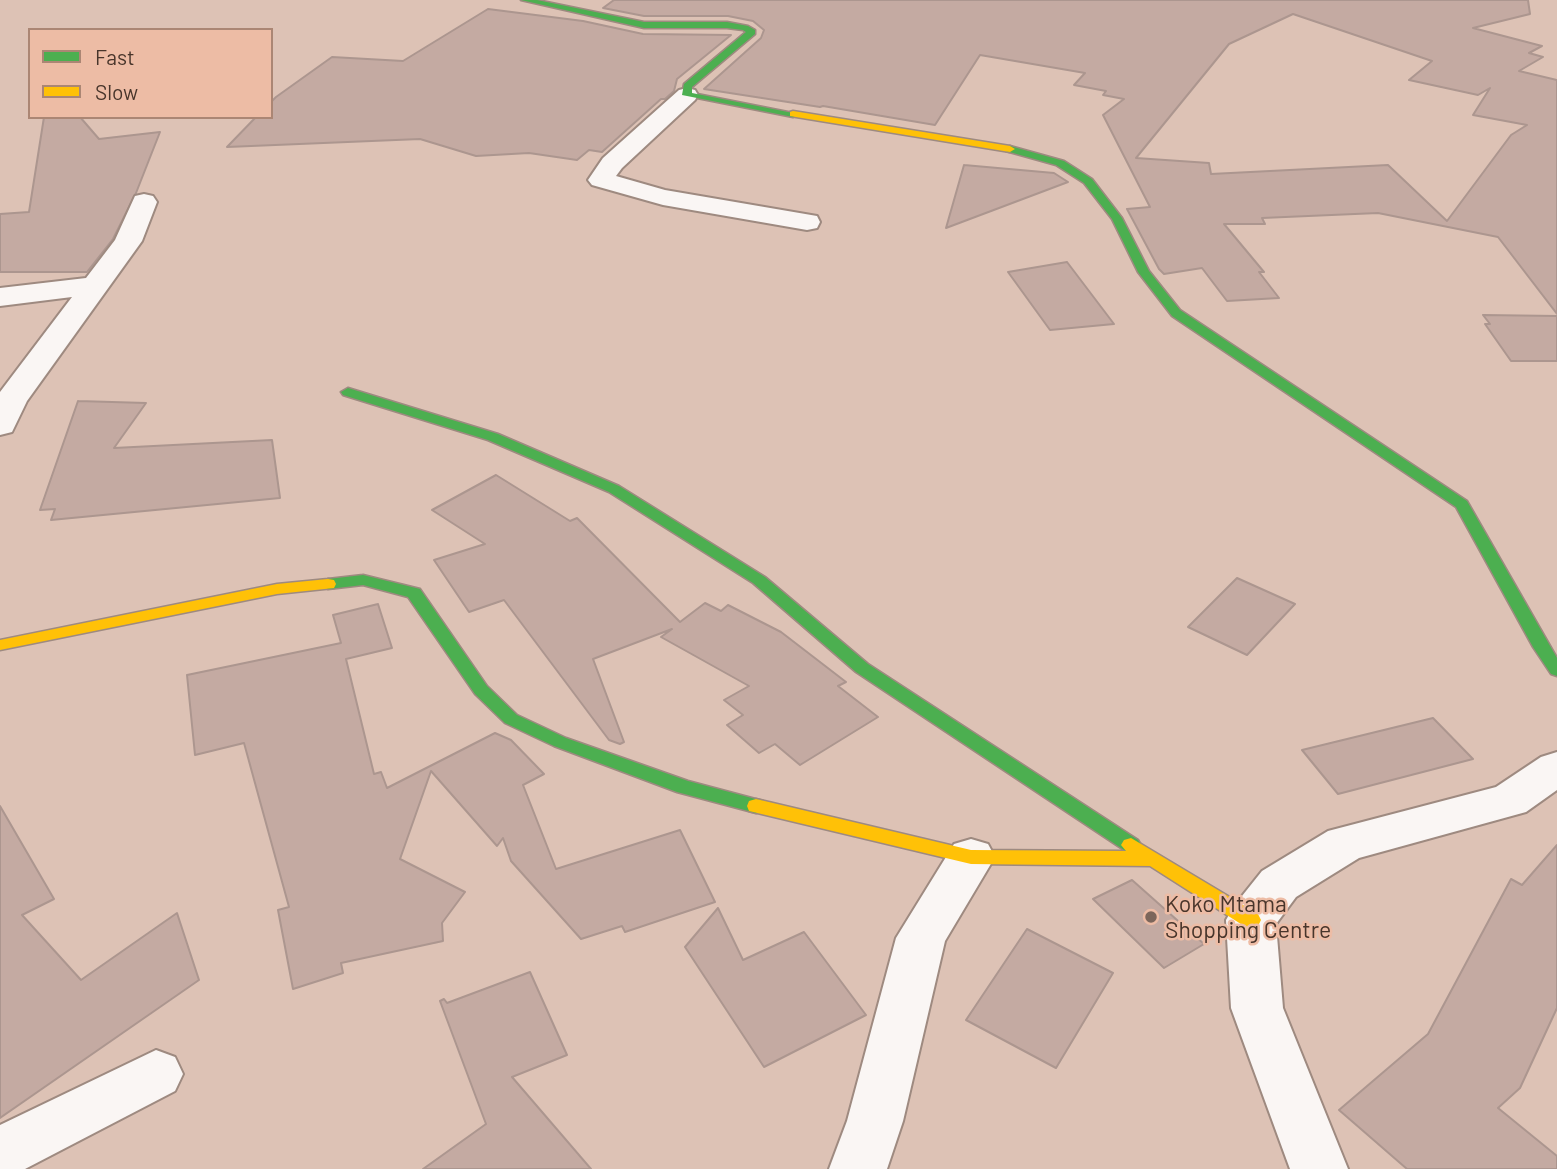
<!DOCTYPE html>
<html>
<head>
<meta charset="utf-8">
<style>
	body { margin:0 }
	#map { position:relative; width:1557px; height:1169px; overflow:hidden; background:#ddc2b5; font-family:Barlow,sans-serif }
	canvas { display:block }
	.legend { position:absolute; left:28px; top:28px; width:245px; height:91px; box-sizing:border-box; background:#edbca5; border:2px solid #ab8674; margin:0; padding:9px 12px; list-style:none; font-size:21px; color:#48352b }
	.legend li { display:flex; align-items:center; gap:14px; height:35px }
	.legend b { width:35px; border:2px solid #ab8674 }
</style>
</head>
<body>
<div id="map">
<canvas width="1557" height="1169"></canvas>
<ul class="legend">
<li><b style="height:9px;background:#4caf50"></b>Fast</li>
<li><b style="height:9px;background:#ffc107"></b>Slow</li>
</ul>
</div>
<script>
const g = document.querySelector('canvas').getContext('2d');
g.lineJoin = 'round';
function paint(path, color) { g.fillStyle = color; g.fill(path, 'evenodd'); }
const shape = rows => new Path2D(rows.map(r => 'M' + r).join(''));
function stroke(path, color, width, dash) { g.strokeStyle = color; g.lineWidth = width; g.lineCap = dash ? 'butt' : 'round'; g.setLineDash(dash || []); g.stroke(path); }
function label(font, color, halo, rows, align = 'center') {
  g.font = font + ' Barlow,sans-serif'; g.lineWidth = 5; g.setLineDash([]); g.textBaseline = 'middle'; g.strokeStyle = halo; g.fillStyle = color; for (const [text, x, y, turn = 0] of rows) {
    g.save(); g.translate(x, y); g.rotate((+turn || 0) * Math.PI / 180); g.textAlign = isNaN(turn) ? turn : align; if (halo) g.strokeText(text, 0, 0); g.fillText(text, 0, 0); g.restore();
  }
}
const building = shape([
	[614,0,1528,0,1530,14,1473,28,1542,46,1529,53,1543,57,1519,71,1557,80,1557,314,1498,237,1378,213,1262,218,1265,224,1224,224,1264,272,1259,272,1279,298,1227,301,1202,268,1164,274,1159,269,1127,209,1150,207,1103,115,1124,99,1103,95,1106,91,1074,85,1085,73,980,55,935,125,823,106,820,107,704,89,761,38,764,30,753,21,728,16,644,16,603,8,614,0],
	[1293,14,1432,61,1409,80,1478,95,1490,88,1473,115,1527,125,1511,135,1447,221,1388,165,1211,174,1209,163,1136,158,1229,44,1293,14],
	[488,9,583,21,643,34,731,35,677,79,674,91,665,99,661,99,602,152,589,150,577,160,529,153,476,156,420,139,227,147,256,117,271,117,271,102,276,97,332,57,403,61,488,9],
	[44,117,80,117,99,139,160,132,136,193,113,239,87,272,0,272,0,214,29,212,44,117],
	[964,165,1054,173,1068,182,946,228,964,165],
	[1067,262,1114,324,1050,330,1008,272,1067,262],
	[1483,315,1557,316,1557,361,1511,361,1485,324,1490,324,1483,315],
	[78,401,146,403,114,448,272,440,280,498,51,520,55,509,40,510,78,401],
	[496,475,570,521,577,518,680,622,705,603,721,611,728,605,781,632,846,682,838,686,878,717,800,765,775,744,759,753,727,725,743,715,724,700,749,686,661,637,672,629,593,659,624,742,620,744,609,740,504,600,469,612,434,560,485,544,432,510,496,475],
	[1237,578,1295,604,1247,655,1188,627,1237,578],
	[378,604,392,648,346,659,374,774,381,772,387,788,495,733,511,740,544,774,523,785,556,869,680,830,715,902,625,932,622,926,581,939,511,861,503,838,497,846,431,771,400,859,465,892,442,923,443,941,341,963,343,973,293,989,278,910,289,907,244,743,195,755,187,675,341,643,333,615,378,604],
	[1433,718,1473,759,1338,794,1302,750,1433,718],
	[0,806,54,899,22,915,81,980,177,913,199,980,0,1118,0,806],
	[1557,845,1557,1008,1520,1088,1498,1108,1557,1156,1557,1169,1407,1169,1339,1110,1428,1034,1511,879,1522,885,1557,845],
	[1132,880,1204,944,1164,968,1093,899,1132,880],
	[718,908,743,960,804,932,866,1015,764,1067,685,947,718,908],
	[1027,929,1113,973,1056,1068,966,1020,1027,929],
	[530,972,567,1055,512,1077,591,1169,423,1169,486,1124,440,1001,444,999,447,1003,530,972]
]);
paint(building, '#c4aaa2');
stroke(building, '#ac968f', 2);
const street = shape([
	[687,88,695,90,698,95,695,100,622,168,616,176,665,190,817,216,820,222,817,228,807,230,663,205,592,185,588,180,603,158,679,90,687,88],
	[144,194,153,196,157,202,142,241,27,401,12,432,0,435,0,392,72,297,0,306,0,288,86,278,115,240,135,196,144,194],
	[1557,752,1557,790,1526,812,1359,858,1296,897,1276,924,1283,1008,1348,1169,1290,1169,1231,1008,1226,920,1234,906,1262,871,1328,831,1496,787,1541,757,1557,752],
	[971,839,988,844,995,857,945,941,903,1121,887,1169,829,1169,847,1121,896,938,954,844,971,839],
	[156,1050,175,1057,183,1074,175,1091,25,1169,0,1169,0,1125,156,1050]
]);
const fast = shape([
	[521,0,537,0,644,22,727,22,748,26,755,30,755,34,692,87,692,93,798,114,793,117,682,95,684,84,746,32,743,30,727,28,644,28,521,0],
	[1010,146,1064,161,1092,179,1122,218,1149,271,1180,310,1467,501,1557,658,1557,676,1551,674,1533,647,1456,507,1172,316,1138,272,1112,219,1084,183,1056,165,1006,151,1006,147,1010,146],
	[348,388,498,434,619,486,765,577,868,664,1138,840,1141,845,1138,850,1131,852,1124,850,856,672,753,583,609,492,488,440,343,395,341,392,348,388],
	[363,575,420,589,487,686,517,715,566,738,688,781,763,801,765,806,763,811,756,813,677,792,554,746,505,723,475,694,408,597,363,585,328,589,320,584,328,579,363,575]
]);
const slow = shape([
	[793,111,1010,146,1015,149,1010,152,790,116,790,112,793,111],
	[328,579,334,580,336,584,334,588,277,594,0,650,0,640,277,584,328,579],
	[756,799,971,850,1126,851,1121,845,1124,840,1131,838,1258,914,1261,920,1258,926,1251,928,1244,926,1150,866,971,864,749,811,747,806,749,801,756,799]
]);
stroke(street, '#9e8a80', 4);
stroke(fast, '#9e8a80', 3);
stroke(slow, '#9e8a80', 3);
paint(street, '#faf6f4');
paint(fast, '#4caf50');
paint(slow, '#ffc107');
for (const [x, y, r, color] of [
	[1151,917,7,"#7c665b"]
]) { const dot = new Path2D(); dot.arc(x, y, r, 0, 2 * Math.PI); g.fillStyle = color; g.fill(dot); stroke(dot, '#edbca5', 2.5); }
label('23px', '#48352b', '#edbca5', [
	["Koko Mtama",1165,904],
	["Shopping Centre",1165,930]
], 'left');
</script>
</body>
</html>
